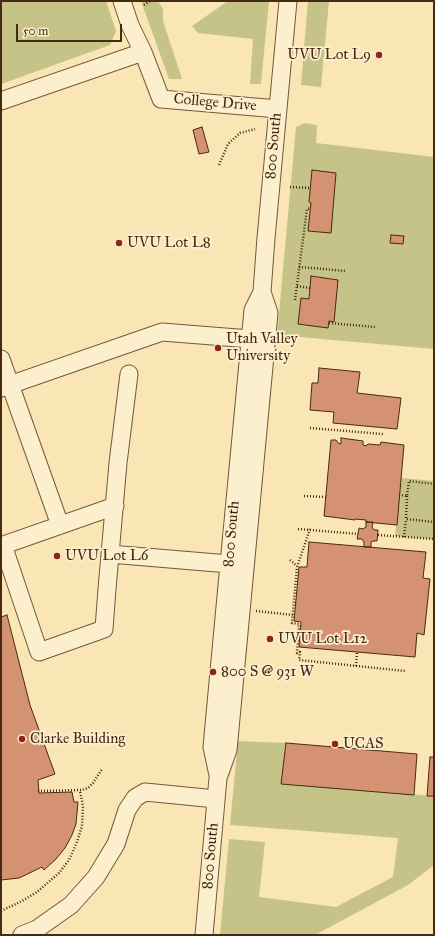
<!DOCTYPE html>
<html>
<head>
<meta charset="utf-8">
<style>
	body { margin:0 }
	#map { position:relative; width:435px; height:936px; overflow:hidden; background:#f9e6b4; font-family:"IM FELL Great Primer",serif }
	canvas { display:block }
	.frame { position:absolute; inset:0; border:2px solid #482913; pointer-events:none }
	.scale { position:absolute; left:16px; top:24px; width:106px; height:18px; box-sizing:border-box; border:2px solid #482913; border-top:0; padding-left:5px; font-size:12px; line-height:14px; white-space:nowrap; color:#482913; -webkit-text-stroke:3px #fbefce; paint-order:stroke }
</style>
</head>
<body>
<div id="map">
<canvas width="435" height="936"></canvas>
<div class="frame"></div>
<div class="scale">50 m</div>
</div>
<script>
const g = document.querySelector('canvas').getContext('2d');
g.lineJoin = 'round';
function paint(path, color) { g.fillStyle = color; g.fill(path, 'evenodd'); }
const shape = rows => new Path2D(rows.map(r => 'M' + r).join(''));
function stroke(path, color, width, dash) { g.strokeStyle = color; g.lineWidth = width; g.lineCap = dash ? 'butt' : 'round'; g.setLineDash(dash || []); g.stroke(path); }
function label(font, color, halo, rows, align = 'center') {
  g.font = font + ' "IM FELL Great Primer",serif'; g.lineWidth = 3.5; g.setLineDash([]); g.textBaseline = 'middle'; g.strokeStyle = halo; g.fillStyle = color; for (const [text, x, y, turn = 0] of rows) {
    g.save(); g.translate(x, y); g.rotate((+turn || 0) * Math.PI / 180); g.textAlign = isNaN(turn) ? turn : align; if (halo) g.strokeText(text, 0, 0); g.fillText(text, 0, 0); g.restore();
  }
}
paint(shape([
	[1,1,106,1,116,31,110,45,1,84],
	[141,1,158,1,163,9,163,21,182,79,169,79],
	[228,1,269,1,261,84,250,84,253,39,198,33,192,26],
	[308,1,329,1,321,87,301,85],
	[305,123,317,125,316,143,434,157,434,349,277,335,296,127],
	[401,478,434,481,434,539,395,536],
	[238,741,286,743,282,784,434,796,434,865,408,885,315,935,220,935,229,839,265,842,259,897,336,907,393,877,398,838,230,825]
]), '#c5c388');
const building = shape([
	[202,127,209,152,199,154,193,130,202,127],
	[312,170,336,173,331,233,308,231,311,203,309,202,312,170],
	[391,235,404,236,403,244,390,243,391,235],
	[311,276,338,280,334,322,329,321,328,328,298,324,301,298,309,299,311,276],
	[319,368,360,372,357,393,401,398,397,429,333,423,334,412,310,410,312,383,318,383,319,368],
	[341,438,363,441,363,445,366,446,368,444,380,445,381,442,404,445,397,525,366,522,366,520,355,519,355,520,324,516,331,440,336,440,338,443,341,444,341,438],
	[366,522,373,522,372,527,374,530,378,530,377,541,373,541,371,542,371,547,364,547,364,542,362,539,357,539,359,528,363,529,366,527,366,522],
	[309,542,426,552,423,578,430,579,424,635,417,633,415,657,299,647,301,622,294,621,299,567,307,567,309,542],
	[7,615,30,705,55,774,38,780,39,793,72,792,74,802,78,802,76,824,72,835,65,848,56,859,44,870,42,867,19,878,1,880,1,617,7,615],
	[286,743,417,754,414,795,281,784,286,743],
	[430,757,434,757,434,796,427,796,430,757]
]);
paint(building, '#d59273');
stroke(building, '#482913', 1);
const minor = shape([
	[122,1,130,25,143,52,161,99,278,109],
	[1,101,143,52],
	[1,359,60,525],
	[1,388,162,332,250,339,255,344,256,347],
	[3,545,39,652,104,629,107,589,118,463,129,374],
	[1,546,115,506],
	[110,554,229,564],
	[218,775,212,747,229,564,253,310,262,292],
	[22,935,37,929,71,905,96,877,116,844,127,810,135,798,145,792,216,799],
	[204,935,218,778,228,750,269,313,262,292,266,238,288,1]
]);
stroke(minor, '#74583b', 19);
stroke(shape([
	[144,5,150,1],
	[219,165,228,144,240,133,255,129],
	[290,187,310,188],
	[299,267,346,271],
	[297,286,310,288],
	[295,300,307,209,311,208],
	[329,323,375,327],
	[310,428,383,434],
	[399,495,407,496,409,481,434,484],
	[304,496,326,497],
	[407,496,406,519,434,522],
	[298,529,358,534],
	[310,529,297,567,292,623,299,624,297,653,300,652,299,660,405,671],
	[378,535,434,539],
	[404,537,406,519],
	[290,560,297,566],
	[256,611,293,615],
	[356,666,357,652],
	[38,791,82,790,88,788,93,783,102,769],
	[1,911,22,901,37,892,59,873,69,860,77,842,82,826,83,806,80,791]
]), '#482913', 2.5, [1, 2]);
stroke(minor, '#fbefce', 17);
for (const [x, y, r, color] of [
	[379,55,4,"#8f2418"],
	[119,243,4,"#8f2418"],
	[218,348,4,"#8f2418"],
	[57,556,4,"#8f2418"],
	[270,639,4,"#8f2418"],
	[213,672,4,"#8f2418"],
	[22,739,4,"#8f2418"],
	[335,744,4,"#8f2418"]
]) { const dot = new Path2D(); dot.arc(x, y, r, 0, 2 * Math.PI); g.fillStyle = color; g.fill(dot); stroke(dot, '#fbefce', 1.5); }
label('15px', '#482913', '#fbefce', [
	["UVU Lot L9",371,55,"right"],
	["UVU Lot L8",127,243],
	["Utah Valley",226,339],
	["University",226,356],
	["UVU Lot L6",65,556],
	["UVU Lot L12",278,639],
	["800 S @ 931 W",221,672],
	["Clarke Building",30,739],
	["UCAS",343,744]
], 'left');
label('15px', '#482913', '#fbefce', [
	["College Drive",215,103,5],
	["800 South",274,146,-85],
	["800 South",232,534,-85],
	["800 South",211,856,-85]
]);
</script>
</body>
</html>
